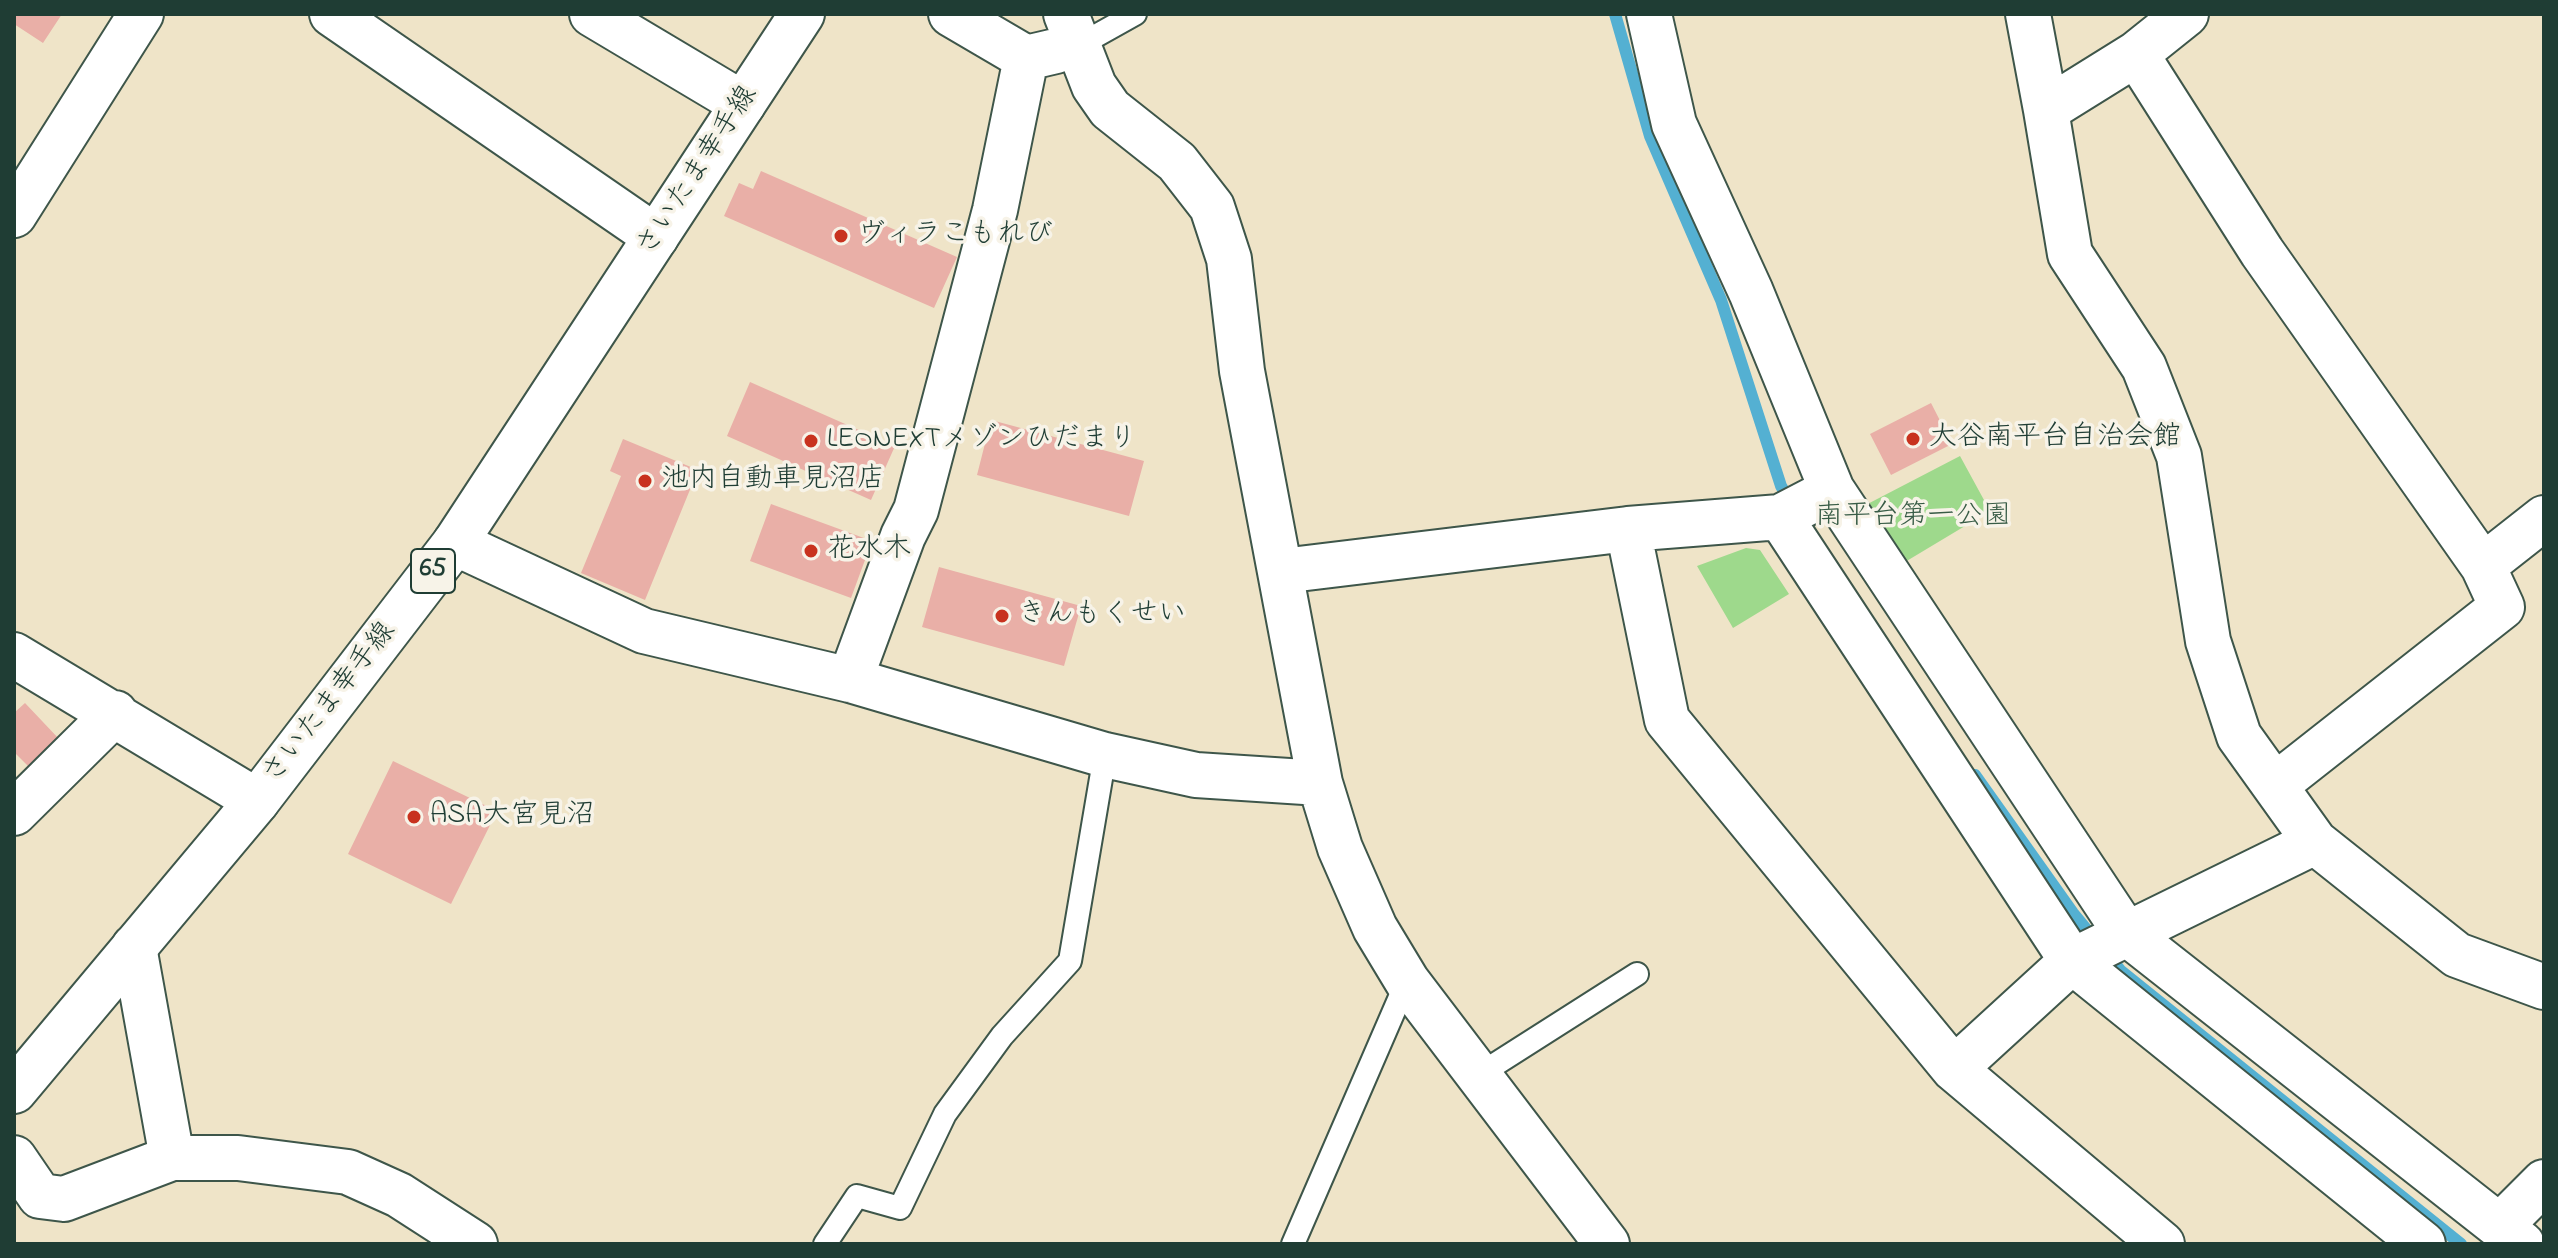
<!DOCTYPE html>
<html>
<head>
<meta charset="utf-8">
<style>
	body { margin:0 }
	#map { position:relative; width:2558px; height:1258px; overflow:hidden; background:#efe4c8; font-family:"Indie Flower",sans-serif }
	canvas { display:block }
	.frame { position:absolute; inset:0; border:16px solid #1f3d34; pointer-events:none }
</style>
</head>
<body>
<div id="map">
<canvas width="2558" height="1258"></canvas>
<div class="frame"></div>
</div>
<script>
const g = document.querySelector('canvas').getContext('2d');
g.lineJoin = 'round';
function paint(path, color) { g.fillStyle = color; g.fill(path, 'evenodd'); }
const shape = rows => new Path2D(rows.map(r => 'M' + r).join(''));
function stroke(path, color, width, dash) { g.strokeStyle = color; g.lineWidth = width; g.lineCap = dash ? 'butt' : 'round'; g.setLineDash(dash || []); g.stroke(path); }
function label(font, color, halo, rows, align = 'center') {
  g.font = font + ' "Indie Flower","Klee One",sans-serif'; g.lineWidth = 7; g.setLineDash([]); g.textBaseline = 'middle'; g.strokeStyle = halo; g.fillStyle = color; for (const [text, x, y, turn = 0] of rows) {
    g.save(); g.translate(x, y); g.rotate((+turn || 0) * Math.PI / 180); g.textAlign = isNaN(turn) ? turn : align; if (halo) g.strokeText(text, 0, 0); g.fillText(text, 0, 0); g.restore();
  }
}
paint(shape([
	[1960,456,1990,511,1895,568,1856,510],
	[1746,548,1760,550,1789,594,1733,628,1697,566]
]), '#9ed98c');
stroke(shape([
	[1615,14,1650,136,1721,300,1781,486,1792,505],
	[1975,775,2073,913,2121,971,2461,1244]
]), '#54b0d2', 12);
paint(shape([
	[14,14,62,14,43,43,14,24],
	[761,171,957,257,934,308,724,216,739,183,753,189],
	[750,382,895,446,871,500,727,436],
	[1931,403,1952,444,1891,475,1870,434],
	[991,420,1144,461,1129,516,977,475],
	[623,439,698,470,645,600,581,573,621,476,610,471],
	[771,504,872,541,851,598,750,561],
	[939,567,1081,606,1064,666,922,627],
	[25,703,60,740,30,768,14,752,14,713],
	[393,761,497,811,451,904,348,854]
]), '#e9afa7');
const service = shape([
	[1076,47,1135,14],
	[1480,1074,1637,974],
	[825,1244,857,1196,900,1208,945,1114,1002,1036,1070,961,1105,755],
	[1293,1244,1407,981]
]);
const minor = shape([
	[332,14,656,237],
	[592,14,743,104],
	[951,14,1026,58,1056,51],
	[1066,14,1094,86,1110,109,1177,162,1212,207,1229,259,1242,371,1320,783,1340,848,1375,928,1407,981,1607,1244],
	[1649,14,1674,124,1751,292,1832,490,2125,932,2522,1244],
	[2028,14,2046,110],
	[2136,54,2262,252,2483,566,2502,607,2277,784],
	[14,215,141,14],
	[1832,490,1780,517,1628,529,1667,720,1954,1069,2162,1244],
	[1780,517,2072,961,2423,1244],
	[455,543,644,631,850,680,1105,755,1196,775,1320,783],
	[2483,566,2544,518],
	[1282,571,1628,529],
	[14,655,257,801],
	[850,680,903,536,916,510,995,210,1026,58],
	[14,813,115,713],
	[2315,842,2457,955,2544,987],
	[134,947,172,1158],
	[1954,1069,2072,961,2315,842,2239,736,2208,641,2179,456,2144,367,2070,254,2046,110,2136,54,2186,14],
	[14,1158,40,1196,64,1199,172,1158,238,1158,348,1172,399,1195,475,1244],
	[2500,1226,2544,1182]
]);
const primary = shape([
	[14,1091,257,801,455,543,802,14]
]);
stroke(service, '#3e564a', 26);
stroke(minor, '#3e564a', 48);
stroke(primary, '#3e564a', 48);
stroke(service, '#fff', 22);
stroke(minor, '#fff', 44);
stroke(primary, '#fff', 44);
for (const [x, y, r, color] of [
	[841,236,8,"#c8321e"],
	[1913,439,8,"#c8321e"],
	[811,441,8,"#c8321e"],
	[645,481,8,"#c8321e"],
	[811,551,8,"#c8321e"],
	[1002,616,8,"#c8321e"],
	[414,817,8,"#c8321e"]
]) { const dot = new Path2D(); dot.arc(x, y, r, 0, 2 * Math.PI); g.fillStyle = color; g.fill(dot); stroke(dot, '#f7f3e8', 3); }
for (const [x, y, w] of [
	[433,571,44]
]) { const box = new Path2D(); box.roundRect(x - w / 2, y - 22, w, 44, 6); g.fillStyle = '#f7f3e8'; g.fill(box); stroke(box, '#1f3d34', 2); }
label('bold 26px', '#1f3d34', null, [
	["65",433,571]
]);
label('28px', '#1f3d34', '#f7f3e8', [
	["さいたま幸手線",699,172,-57],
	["さいたま幸手線",331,704,-52]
]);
label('28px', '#1f3d34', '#f7f3e8', [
	["ヴィラこもれび",857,236],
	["大谷南平台自治会館",1929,439],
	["LEONEXTメゾンひだまり",827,441],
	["池内自動車見沼店",661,481],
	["花水木",827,551],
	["きんもくせい",1018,616],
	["ASA大宮見沼",430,817]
], 'left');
label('28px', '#385c46', '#f7f3e8', [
	["南平台第一公園",1913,518]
]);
</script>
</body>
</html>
